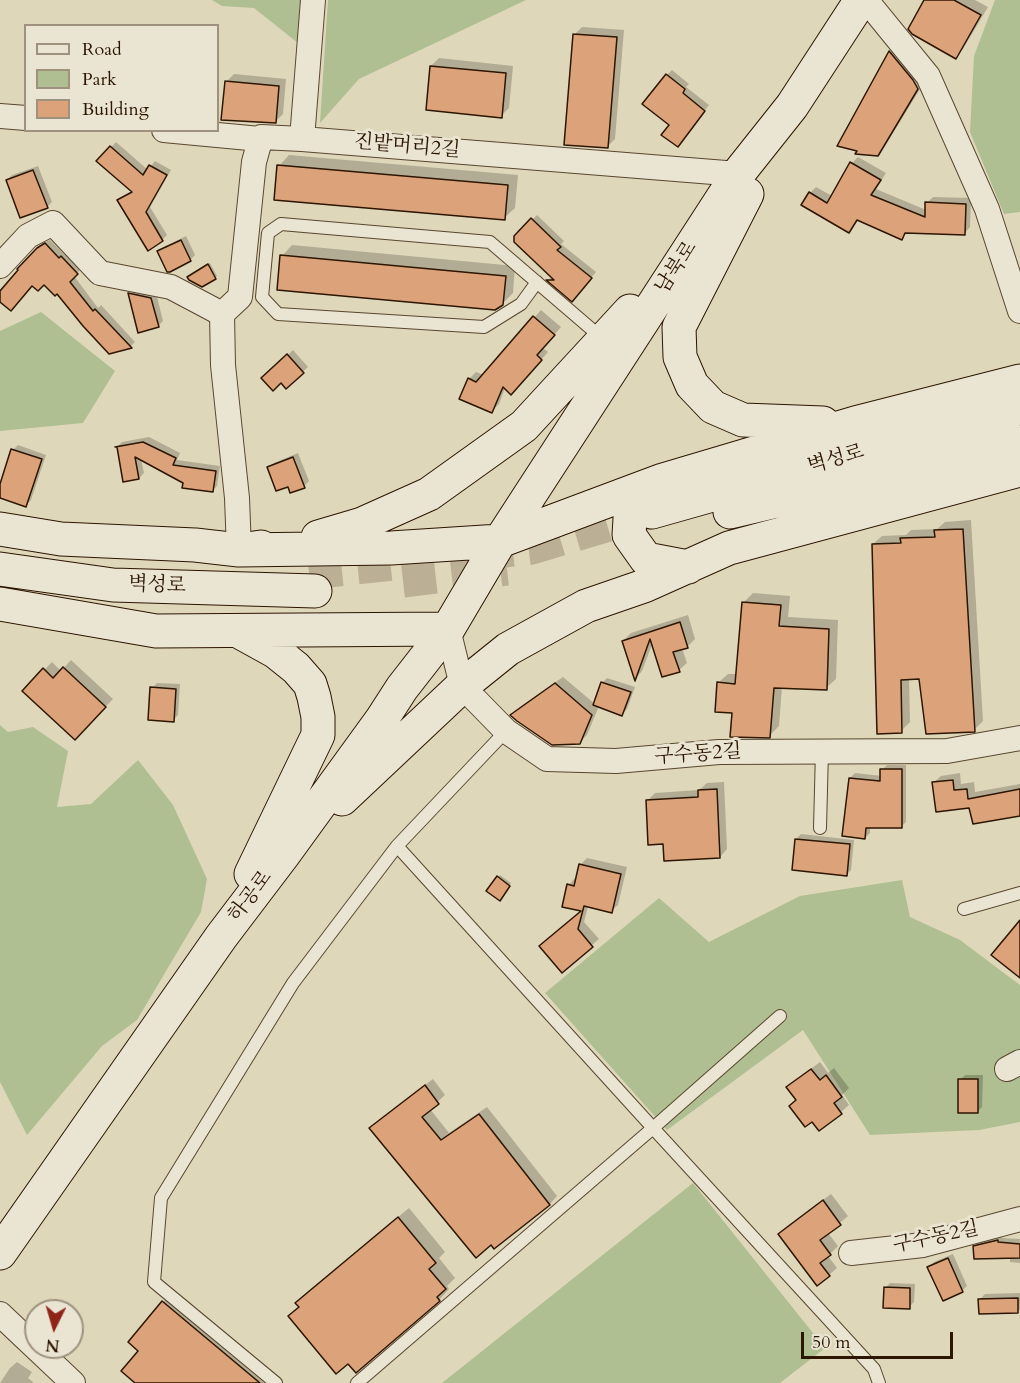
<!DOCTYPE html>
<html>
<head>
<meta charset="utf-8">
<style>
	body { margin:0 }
	#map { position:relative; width:1020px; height:1383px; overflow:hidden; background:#dfd7ba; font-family:Cardo,serif }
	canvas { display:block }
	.legend { position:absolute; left:24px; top:24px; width:195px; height:108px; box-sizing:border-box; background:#eae5d2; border:2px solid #9e927e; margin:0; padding:8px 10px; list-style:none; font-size:18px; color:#2c1501 }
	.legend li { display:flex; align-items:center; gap:12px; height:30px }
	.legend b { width:30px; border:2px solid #9e927e }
	.north { position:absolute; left:24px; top:1299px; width:60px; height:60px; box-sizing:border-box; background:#eae5d2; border:2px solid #9e927e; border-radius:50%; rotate:185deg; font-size:16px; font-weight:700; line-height:24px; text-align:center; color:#2c1501 }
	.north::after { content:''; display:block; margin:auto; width:21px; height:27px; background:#8f2418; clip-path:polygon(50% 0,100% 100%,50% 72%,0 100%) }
	.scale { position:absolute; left:801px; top:1332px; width:152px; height:27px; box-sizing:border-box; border:3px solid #2c1501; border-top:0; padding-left:8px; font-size:18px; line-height:21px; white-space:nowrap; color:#2c1501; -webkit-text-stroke:4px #eae5d2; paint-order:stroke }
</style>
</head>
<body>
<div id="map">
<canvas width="1020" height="1383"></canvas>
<ul class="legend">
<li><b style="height:8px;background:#eae5d2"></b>Road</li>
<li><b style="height:16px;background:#afbf91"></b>Park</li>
<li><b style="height:16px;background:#dca37b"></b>Building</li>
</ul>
<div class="north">N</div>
<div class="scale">50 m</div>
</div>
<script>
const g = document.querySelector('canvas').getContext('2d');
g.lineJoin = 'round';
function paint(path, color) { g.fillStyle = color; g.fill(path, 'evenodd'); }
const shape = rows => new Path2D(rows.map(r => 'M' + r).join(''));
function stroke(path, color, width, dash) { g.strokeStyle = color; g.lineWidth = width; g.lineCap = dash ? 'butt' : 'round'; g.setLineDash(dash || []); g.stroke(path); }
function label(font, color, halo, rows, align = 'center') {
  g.font = font + ' Cardo,"Noto Serif KR",serif'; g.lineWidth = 6; g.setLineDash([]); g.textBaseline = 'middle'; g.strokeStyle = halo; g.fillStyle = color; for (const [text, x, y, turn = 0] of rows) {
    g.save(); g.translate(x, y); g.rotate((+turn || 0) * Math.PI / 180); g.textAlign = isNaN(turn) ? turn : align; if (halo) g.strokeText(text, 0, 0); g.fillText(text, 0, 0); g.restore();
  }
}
paint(shape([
	[212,0,300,0,298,43,254,8,222,6],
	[328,0,526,0,359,79,320,123],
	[995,0,1020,0,1020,212,1004,214,970,132,974,56],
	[41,312,115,371,83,423,0,431,0,331],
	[0,725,8,732,33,727,68,751,57,807,91,804,138,760,173,805,207,879,201,912,137,1020,102,1046,27,1135,0,1082],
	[902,880,910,917,960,940,1020,985,1020,1122,979,1130,870,1135,803,1030,667,1130,545,993,659,898,709,942,800,896],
	[693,1183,825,1348,780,1383,442,1383]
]), '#afbf91');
paint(shape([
	[926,0,975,0,988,7,963,49,956,57],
	[582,27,624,30,615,139,607,147,575,34],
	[897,44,925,81,885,146,877,154,839,145,890,52],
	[439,58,513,66,509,108,501,116,431,66],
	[672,70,689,84,686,87,709,105,682,140,671,125,667,75],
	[234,74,286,79,283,114,275,122,226,82],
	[116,142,148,170,155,161,171,170,150,207,167,235,162,240,119,201,133,190,98,161],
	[289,155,518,175,515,208,504,218,279,166],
	[858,157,886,173,876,189,926,210,927,203,933,197,971,198,970,227,964,234,908,232,902,238,859,219,849,232,810,193,816,187,832,196,852,163],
	[38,166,52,202,47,207,7,180,12,175],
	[537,215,564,241,561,244,596,272,572,300,549,280,552,276,513,239],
	[186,236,195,255,190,260,159,252,164,247],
	[50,240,65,255,66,253,81,269,74,276,98,308,101,305,135,342,131,346,109,352,57,292,45,283,33,284,0,303,0,293,20,270,19,269,43,243],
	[292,245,515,266,513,293,502,304,282,256],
	[210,263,217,276,215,278,191,275],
	[135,289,156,293,163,321,158,326,130,294],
	[541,310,561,327,543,348,548,352,518,386,505,388,499,404,492,411,469,379,476,372,484,375],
	[293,350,308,367,286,387,281,381,263,378],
	[149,437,180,453,177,460,220,466,217,486,212,491,185,482,141,459,144,473,139,478,124,480,118,446,122,442],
	[18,445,46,455,31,500,26,505,0,497,0,489,13,450],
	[298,453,309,481,304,486,288,485,269,468,274,463],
	[971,520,983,721,974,730,920,677,909,678,910,722,901,731,873,544,882,536,906,535,911,530,937,529,945,522],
	[753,593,790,596,788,617,838,620,836,679,826,688,782,687,779,726,769,736,734,712,718,683,728,674,737,674,744,602],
	[688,615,695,639,688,646,682,648,687,663,679,670,653,642,642,671,636,678,623,641,631,633],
	[71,660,113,699,83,730,24,691,52,662,61,671],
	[563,677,595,704,602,683,607,678,635,687,627,709,622,714,599,706,587,735,579,743,512,715,520,707],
	[157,683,180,684,178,715,173,720,152,688],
	[887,765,906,765,906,822,901,827,870,827,870,833,865,838,850,778,855,773,882,776,882,770],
	[960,773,961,784,974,782,975,792,1020,784,1020,814,971,806,933,783,941,776],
	[724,782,727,849,720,857,665,843,648,800,655,793,699,790,707,783],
	[801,834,854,840,851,870,846,875,796,839],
	[587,858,627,867,618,905,611,911,588,906,584,922,599,939,562,970,548,939,583,910,564,906,569,885,575,878,577,879,580,865],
	[500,875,511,883,502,897,498,877],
	[820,1062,828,1073,834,1068,849,1088,842,1095,849,1105,841,1112,819,1129,788,1087,796,1080],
	[965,1075,983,1075,982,1107,977,1112,960,1080],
	[433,1079,445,1095,430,1109,449,1133,487,1107,557,1196,550,1204,494,1247,371,1128,379,1120],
	[831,1194,848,1216,828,1233,838,1246,828,1256,837,1268,829,1275,779,1234,787,1226],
	[409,1208,445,1252,439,1258,455,1278,447,1286,449,1289,439,1300,348,1362,297,1303,307,1292],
	[1002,1236,1002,1238,1020,1239,1020,1263,1010,1262,1010,1257,975,1247,979,1242],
	[953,1254,967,1286,962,1291,929,1267,934,1262],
	[890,1283,915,1284,914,1302,909,1307,885,1288],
	[173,1292,282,1383,138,1383,140,1351,163,1302],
	[1020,1293,1020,1309,1018,1312,980,1299,985,1294],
	[17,1362,32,1372,28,1378,34,1383,0,1383,10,1368]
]), '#0003');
const building = shape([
	[924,0,954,0,981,15,956,59,912,34,908,29,924,0],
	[573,34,617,37,608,148,564,145,573,34],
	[889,51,913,80,918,89,878,156,855,154,857,151,837,146,889,51],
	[430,66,506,73,502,118,426,110,430,66],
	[666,74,685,89,683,93,705,111,678,147,661,135,669,125,642,104,666,74],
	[225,81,279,86,276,123,221,120,225,81],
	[110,146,143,175,149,165,167,175,146,212,163,241,148,251,117,200,132,192,96,161,110,146],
	[850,162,881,180,871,195,925,217,925,202,966,204,965,235,905,233,902,240,857,220,849,233,801,205,809,192,827,203,850,162],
	[277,165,508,185,505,220,274,200,277,165],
	[33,170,48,208,20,218,6,180,33,170],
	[531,218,561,247,557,250,592,278,572,302,546,280,554,280,514,242,514,236,531,218],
	[181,240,191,261,170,272,167,272,157,251,181,240],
	[45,243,59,258,61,256,78,274,70,282,93,311,95,309,132,348,109,354,83,326,57,294,55,296,44,285,38,291,32,286,11,311,0,302,0,291,18,270,17,269,37,248,45,243],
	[280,255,506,276,503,305,495,310,277,290,280,255],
	[208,264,216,279,202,287,189,280,187,277,208,264],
	[128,293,151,298,159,327,138,333,128,293],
	[533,316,555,335,537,355,542,360,511,395,503,387,492,413,459,399,468,378,476,382,533,316],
	[287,354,304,373,286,389,281,383,273,391,261,378,287,354],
	[143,442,176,458,173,465,216,471,213,492,182,488,183,483,135,457,139,479,123,482,117,447,115,447,143,442],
	[11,449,42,459,26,507,0,498,0,484,11,449],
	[293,457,305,488,290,493,288,487,276,491,267,467,293,457],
	[963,529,975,732,926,734,919,679,901,680,902,733,877,734,872,544,901,543,900,538,935,537,934,530,963,529],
	[742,602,781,605,779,626,829,629,827,690,774,688,770,738,730,737,732,713,715,712,717,682,735,684,742,602],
	[680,622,688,648,673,652,680,672,662,677,650,639,635,681,622,641,680,622],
	[63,667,106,707,75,740,22,691,43,668,53,678,63,667],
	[601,682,631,692,622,716,593,705,601,682],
	[555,683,592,715,580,744,552,745,517,721,510,715,555,683],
	[150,687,176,689,174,722,148,720,150,687],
	[880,769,902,769,902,828,866,828,865,839,842,836,849,778,880,781,880,769],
	[953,780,954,790,967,789,968,799,1020,789,1020,816,973,824,969,808,936,812,932,782,953,780],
	[717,789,720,858,664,861,663,844,648,845,646,800,698,797,698,790,717,789],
	[795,839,850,844,847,876,792,870,795,839],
	[579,864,621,874,612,913,584,906,578,929,593,947,562,973,539,946,581,911,562,907,567,884,574,886,579,864],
	[497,876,510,886,500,901,486,891,497,876],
	[1020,920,1020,978,991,955,1020,920],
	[811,1069,820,1080,826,1075,842,1097,834,1103,842,1114,819,1131,812,1122,805,1127,789,1106,796,1100,786,1087,811,1069],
	[958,1079,978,1079,978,1113,958,1113,958,1079],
	[425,1085,439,1104,422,1117,441,1140,479,1114,550,1205,494,1249,491,1245,476,1258,369,1128,425,1085],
	[823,1200,841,1225,820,1240,831,1255,820,1263,830,1276,817,1286,778,1234,823,1200],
	[398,1217,436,1263,429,1269,446,1289,437,1297,440,1301,356,1373,348,1364,336,1374,288,1316,299,1307,295,1303,398,1217],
	[998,1240,998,1242,1020,1244,1020,1258,974,1259,973,1246,998,1240],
	[948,1258,963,1292,943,1301,927,1267,948,1258],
	[884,1287,910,1288,910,1309,883,1308,884,1287],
	[1018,1298,1018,1313,979,1314,978,1299,1018,1298],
	[162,1301,260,1383,135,1383,121,1371,138,1351,128,1342,162,1301]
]);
paint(building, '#dca37b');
stroke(building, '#2c1501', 1.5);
stroke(shape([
	[480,554,532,548,652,512],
	[309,573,432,560],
	[403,581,507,569]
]), '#bbb095', 33, [33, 16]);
const lane = shape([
	[537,282,521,304,484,327,278,314,262,297,268,233,281,224,490,242,603,339],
	[506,731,397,846,653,1128,874,1369,879,1383],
	[820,828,822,751],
	[964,909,1020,893],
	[276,1383,154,1282,161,1198,293,983,397,846],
	[357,1383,653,1128,780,1016]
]);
const street = shape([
	[866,0,928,76,987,209,1020,311],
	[0,116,26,118],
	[164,130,260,139],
	[302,139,313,0],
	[0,266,28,236,53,223,100,273,171,287,222,314],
	[239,550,237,498,223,365,222,314,240,297,254,162,261,137,302,139,738,174],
	[448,629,462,686,506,731,547,759,616,761,719,752,947,751,1020,738],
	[1007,1069,1020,1062],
	[851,1253,923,1245,1020,1219],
	[0,1314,73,1383]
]);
const secondary = shape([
	[747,194,679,327,680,357,692,385,713,407,743,420,823,423],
	[642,488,631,502,629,535,646,559,688,567],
	[652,512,1020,408],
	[730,512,918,468,1020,442],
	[0,529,61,539,195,545,239,550,261,547],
	[318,537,362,524,429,494,524,426,630,311],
	[239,550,391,548,500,541,663,480,855,423,1020,381],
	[0,569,113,585,315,591],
	[0,604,156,631,448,629],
	[238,631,276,652,296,668,310,684,314,697,318,717,318,735,251,874],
	[342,799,462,686,508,649,586,606,644,586,729,548,1020,470],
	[0,1253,221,937,284,854,382,719,402,688,448,629,500,541,738,174,792,106,861,0]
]);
stroke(lane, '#59462f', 14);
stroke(street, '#59462f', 26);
stroke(secondary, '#2c1501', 35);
stroke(lane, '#eae5d2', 12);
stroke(street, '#eae5d2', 24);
stroke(secondary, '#eae5d2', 33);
label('20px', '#2c1501', '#eae5d2', [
	["진밭머리2길",407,147,5],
	["남북로",677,268,-57],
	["벽성로",836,460,-16],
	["벽성로",157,586,2],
	["구수동2길",698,755,-4],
	["하공로",251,897,-53],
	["구수동2길",936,1238,-12]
]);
</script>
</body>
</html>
